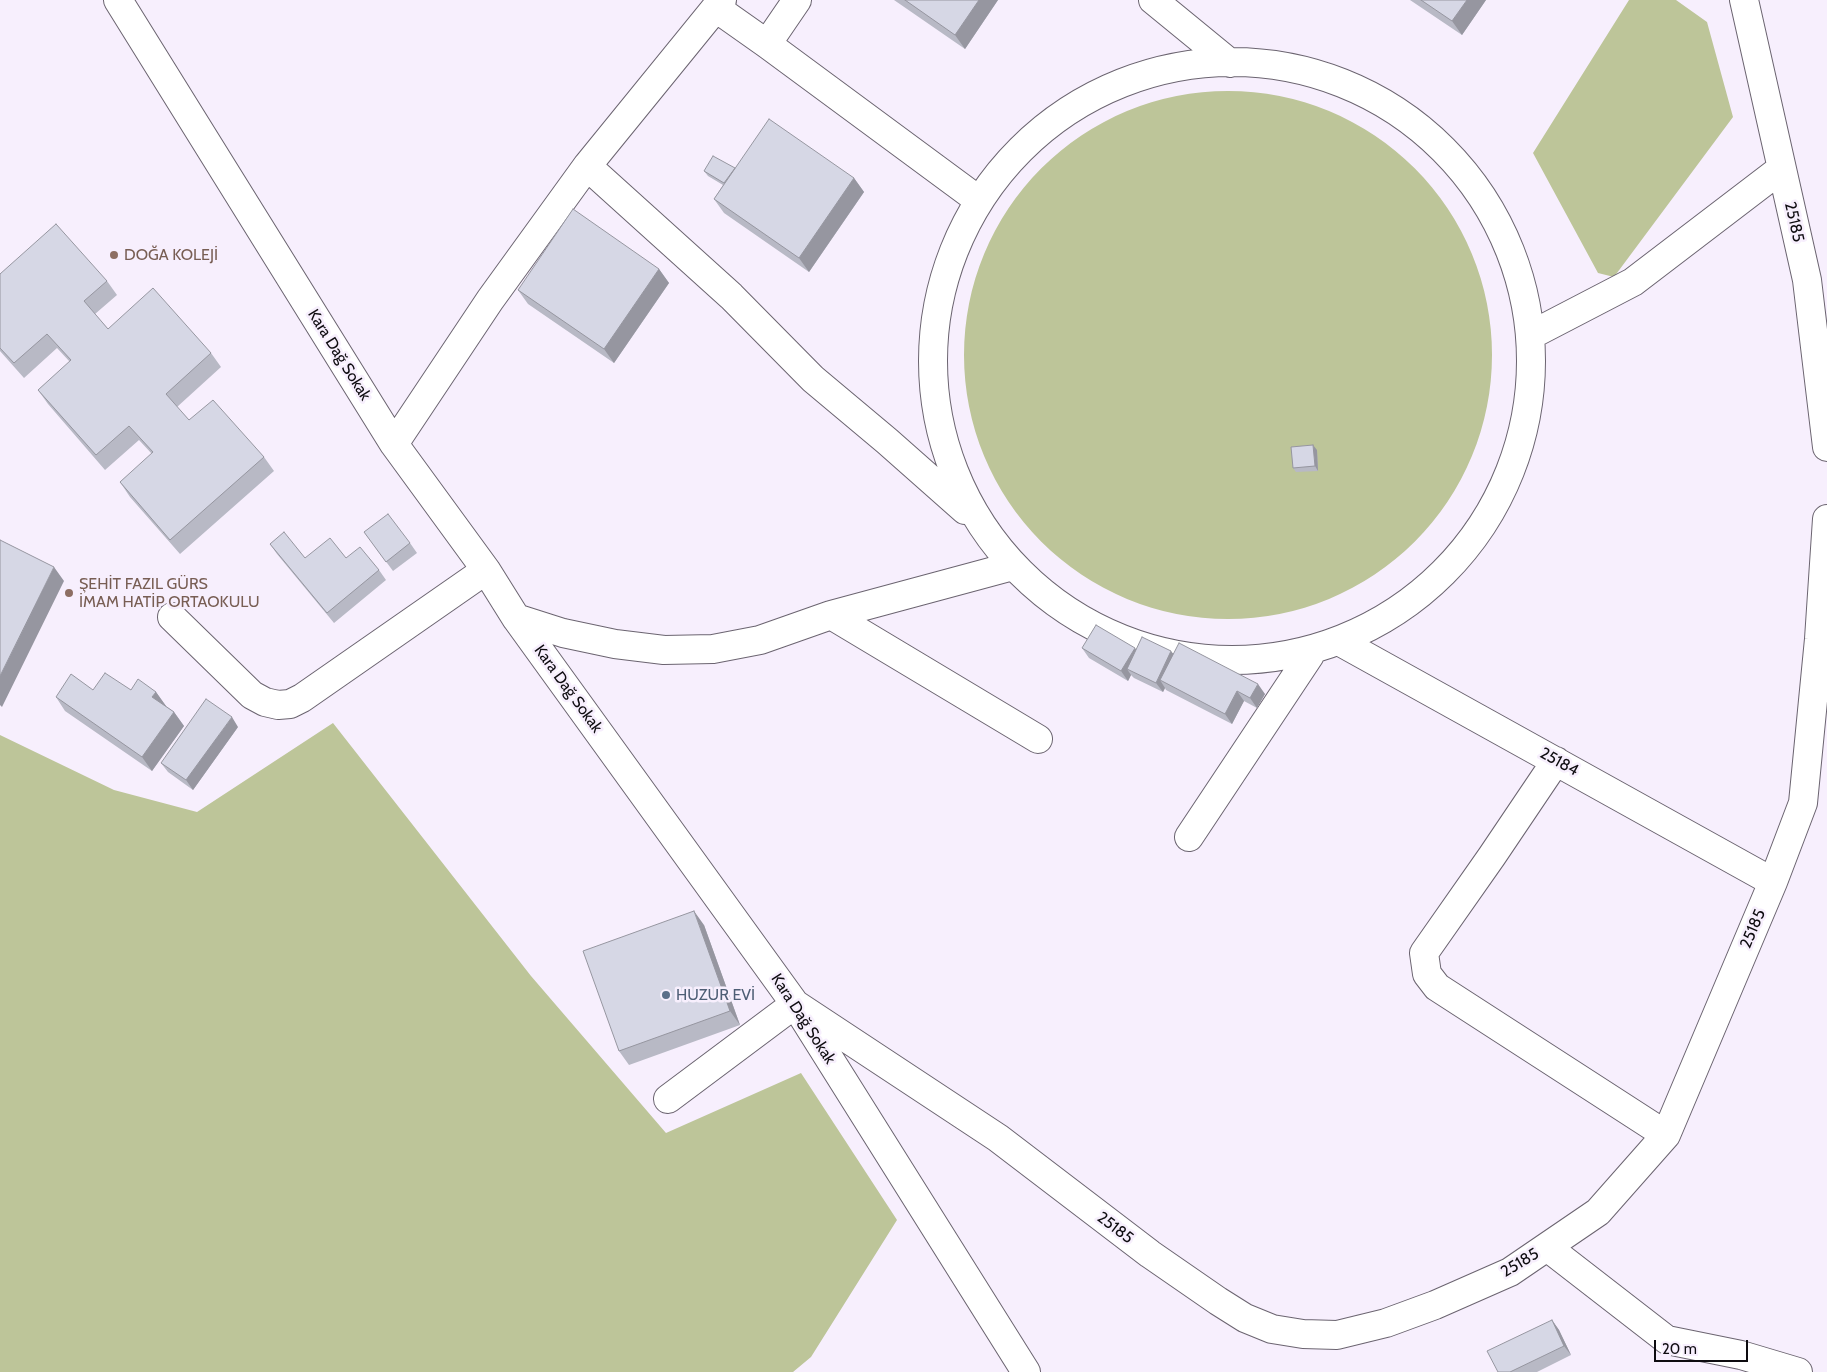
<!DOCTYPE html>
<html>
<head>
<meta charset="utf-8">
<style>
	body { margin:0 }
	#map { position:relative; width:1827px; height:1372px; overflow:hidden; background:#f7effd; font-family:Cabin,sans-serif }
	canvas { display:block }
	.scale { position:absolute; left:1654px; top:1340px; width:94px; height:22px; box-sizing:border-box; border:2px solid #0e0c10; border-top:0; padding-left:6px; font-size:15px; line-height:18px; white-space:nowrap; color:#0e0c10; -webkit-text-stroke:4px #f7effd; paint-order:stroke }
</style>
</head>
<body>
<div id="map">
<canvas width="1827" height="1372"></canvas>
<div class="scale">20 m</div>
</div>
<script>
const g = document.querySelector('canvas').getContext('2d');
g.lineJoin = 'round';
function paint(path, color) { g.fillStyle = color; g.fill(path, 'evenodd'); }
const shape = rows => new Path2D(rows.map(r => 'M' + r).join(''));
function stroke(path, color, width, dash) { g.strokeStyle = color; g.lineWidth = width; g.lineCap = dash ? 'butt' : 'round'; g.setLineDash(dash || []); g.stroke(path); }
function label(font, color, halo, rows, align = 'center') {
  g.font = font + ' Cabin,sans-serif'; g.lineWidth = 5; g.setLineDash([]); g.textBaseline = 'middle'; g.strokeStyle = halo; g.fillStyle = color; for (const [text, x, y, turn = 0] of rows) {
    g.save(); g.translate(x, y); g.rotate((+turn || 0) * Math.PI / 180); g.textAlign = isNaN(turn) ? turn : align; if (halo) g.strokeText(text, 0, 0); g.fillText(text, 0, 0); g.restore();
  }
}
paint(shape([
	[1629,0,1676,0,1707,22,1733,117,1614,277,1598,273,1533,153],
	'964 355a264 264 0 1 1 528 0a264 264 0 1 1-528 0Z',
	[333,723,531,976,666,1133,801,1073,897,1220,811,1357,793,1372,0,1372,0,735,114,790,197,812]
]), '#bdc599');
const minor = shape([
	[118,0,394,444,486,570,516,618,795,1004,1026,1372],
	[1153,0,1230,63],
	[1744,0,1807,280,1827,447],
	[716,8,767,44,977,199],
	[767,44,797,0],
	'933 361a299 299 0 1 1 598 0a299 299 0 1 1-598 0Z',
	[587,166,731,296,813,379,887,441,965,510],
	[1531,335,1633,282,1781,169],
	[394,444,490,300,587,166,722,0],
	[831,615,1038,739],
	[172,617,252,695,265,702,278,705,290,704,302,698,486,570],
	[516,618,563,633,615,644,664,650,713,649,760,640,831,615,1009,567],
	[1344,644,1773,882],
	[1556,761,1492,856,1424,953,1427,974,1437,987,1666,1135],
	[1189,837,1310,655],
	[668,1099,795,1004,998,1138,1150,1254,1218,1301,1245,1318,1272,1329,1303,1334,1337,1335,1386,1323,1435,1305,1510,1272,1598,1212,1666,1135,1773,882,1803,803,1819,639,1827,519],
	[1547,1247,1667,1340,1741,1355,1798,1372]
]);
stroke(minor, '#6b6470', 30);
stroke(minor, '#fff', 28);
paint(shape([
	[894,0,998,0,965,49],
	[1410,0,1486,0,1462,35],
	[735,168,854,178,864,192,809,272,724,213,714,199,723,185,708,176,704,171],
	[659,269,669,283,614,363,528,304,518,290],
	[0,274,107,281,117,295,95,314,108,329,211,353,221,367,177,407,189,420,264,457,274,471,180,554,130,497,120,482,152,454,139,440,105,470,48,404,38,390,70,362,57,348,24,378,0,351],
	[1317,450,1318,471,1296,472,1293,468],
	[364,532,410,543,417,553,393,571],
	[270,544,305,558,346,558,379,570,386,580,334,623,277,554],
	[1082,648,1136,649,1173,653,1265,694,1257,708,1244,701,1232,724,1166,690,1165,688,1163,692,1134,678,1131,675,1128,681,1089,658],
	[93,690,131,690,156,692,166,706,174,712,184,726,152,771,65,711,56,697],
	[238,727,193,790,168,772,161,763],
	[704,925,740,1025,629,1065,619,1051],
	[1552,1320,1559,1330,1571,1355,1537,1372,1498,1372]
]), '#b8b9c5');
paint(shape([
	[979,0,998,0,965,49,955,35],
	[1467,0,1486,0,1462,35,1452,21],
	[854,178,864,192,809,272,799,258],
	[659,269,669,283,614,363,604,349],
	[1313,445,1317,450,1318,471,1315,466],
	[54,567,64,581,2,707,0,705,0,676],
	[1135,648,1142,657,1127,669,1131,675,1128,681,1121,671],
	[1171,651,1178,660,1160,680,1165,688,1163,692,1156,683],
	[1258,684,1265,694,1257,708,1250,698],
	[1237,691,1244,701,1232,724,1225,714],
	[156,692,166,706,162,712,152,697],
	[174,712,184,726,152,771,142,757],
	[232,717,238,727,193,790,186,780],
	[694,911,704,925,740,1025,730,1011],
	[1552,1320,1559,1330,1571,1355,1564,1346]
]), '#9696a0');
const building = shape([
	[905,0,979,0,955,35,905,0],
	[1421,0,1467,0,1452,21,1421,0],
	[769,119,854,178,799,258,714,199,769,119],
	[713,156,735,168,724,183,704,171,713,156],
	[573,209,659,269,604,349,518,290,573,209],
	[56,224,107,281,84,301,108,329,153,288,211,353,166,394,189,420,213,400,264,457,170,540,120,482,153,452,129,426,96,455,38,390,71,360,47,334,14,363,0,348,0,274,56,224],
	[1313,445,1315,466,1293,468,1291,447,1313,445],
	[388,514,410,543,386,562,364,532,388,514],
	[284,532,305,558,330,538,346,558,360,547,379,570,327,613,270,544,284,532],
	[0,540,54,567,0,676,0,540],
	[1096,625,1135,648,1121,671,1082,648,1096,625],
	[1142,637,1171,651,1156,683,1127,669,1142,637],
	[1179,643,1258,684,1250,698,1237,691,1225,714,1160,680,1179,643],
	[105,673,131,690,138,679,156,692,152,697,174,712,142,757,56,697,71,674,93,690,105,673],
	[206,699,232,717,186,780,161,763,206,699],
	[694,911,730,1011,619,1051,583,951,694,911],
	[1552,1320,1564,1346,1510,1372,1498,1372,1487,1351,1552,1320]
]);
paint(building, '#d6d7e5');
stroke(building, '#9696a0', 1);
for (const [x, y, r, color] of [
	[114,255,5,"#8d6e63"],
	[69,593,5,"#8d6e63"],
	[666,995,5,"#5c6f8a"]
]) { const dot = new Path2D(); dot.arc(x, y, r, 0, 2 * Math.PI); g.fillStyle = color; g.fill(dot); stroke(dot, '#f7effd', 2); }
label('16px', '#0e0c10', '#f7effd', [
	["25185",1794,222,77],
	["Kara Dağ Sokak",339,355,58],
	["Kara Dağ Sokak",568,689,54],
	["25184",1559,762,29],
	["25185",1753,929,-67],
	["Kara Dağ Sokak",803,1019,57],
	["25185",1115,1228,37],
	["25185",1520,1263,-31]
]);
label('16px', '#785e54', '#f7effd', [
	["DOĞA KOLEJİ",124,255],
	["ŞEHİT FAZIL GÜRS",79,584],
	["İMAM HATİP ORTAOKULU",79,602]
], 'left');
label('16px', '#4e5e75', '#f7effd', [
	["HUZUR EVİ",676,995]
], 'left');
</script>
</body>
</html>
